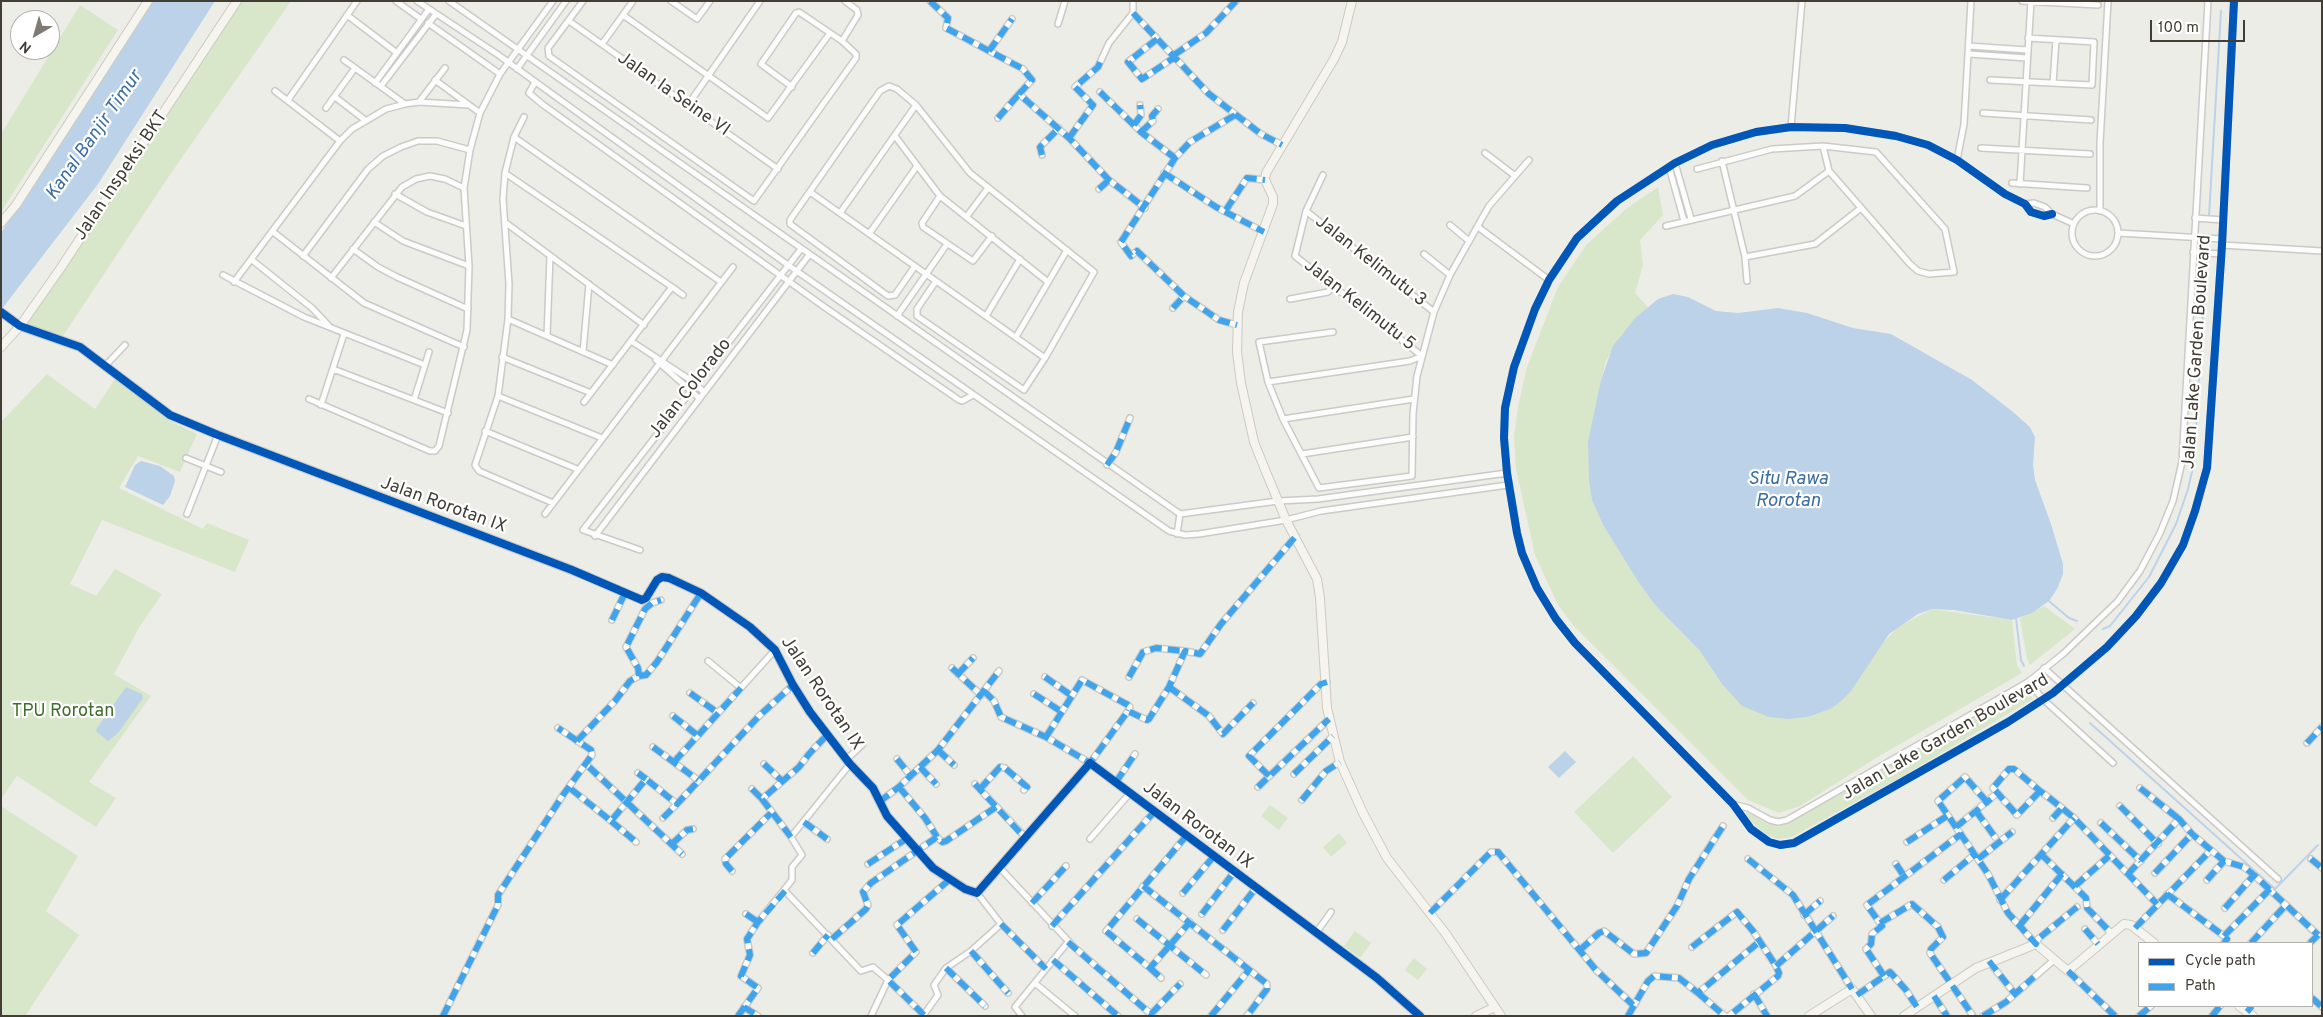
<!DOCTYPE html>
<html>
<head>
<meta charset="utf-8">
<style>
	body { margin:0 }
	#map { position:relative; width:2323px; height:1017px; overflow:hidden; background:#edede8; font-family:Overpass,sans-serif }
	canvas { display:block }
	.frame { position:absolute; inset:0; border:2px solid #423e35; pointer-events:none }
	.legend { position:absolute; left:2138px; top:942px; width:175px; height:65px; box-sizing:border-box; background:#fff; border:1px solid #b3b2ae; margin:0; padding:6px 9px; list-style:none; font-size:15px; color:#423e35 }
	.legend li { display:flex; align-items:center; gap:10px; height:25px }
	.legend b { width:25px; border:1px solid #b3b2ae }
	.north { position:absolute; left:10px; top:10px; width:50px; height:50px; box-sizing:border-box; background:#fff; border:1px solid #b3b2ae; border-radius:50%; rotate:218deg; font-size:14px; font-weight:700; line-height:20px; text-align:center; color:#423e35 }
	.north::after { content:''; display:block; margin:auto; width:18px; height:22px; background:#7e7b74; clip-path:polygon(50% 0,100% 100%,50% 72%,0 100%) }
	.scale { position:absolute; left:2150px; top:20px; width:95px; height:22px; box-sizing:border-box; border:2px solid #423e35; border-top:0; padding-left:6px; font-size:15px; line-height:18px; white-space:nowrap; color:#423e35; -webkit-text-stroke:4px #fff; paint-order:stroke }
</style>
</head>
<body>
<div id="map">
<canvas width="2323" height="1017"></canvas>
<div class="frame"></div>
<ul class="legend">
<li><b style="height:6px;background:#0057b8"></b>Cycle path</li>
<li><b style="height:6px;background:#3fa4eb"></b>Path</li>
</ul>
<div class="north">N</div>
<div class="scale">100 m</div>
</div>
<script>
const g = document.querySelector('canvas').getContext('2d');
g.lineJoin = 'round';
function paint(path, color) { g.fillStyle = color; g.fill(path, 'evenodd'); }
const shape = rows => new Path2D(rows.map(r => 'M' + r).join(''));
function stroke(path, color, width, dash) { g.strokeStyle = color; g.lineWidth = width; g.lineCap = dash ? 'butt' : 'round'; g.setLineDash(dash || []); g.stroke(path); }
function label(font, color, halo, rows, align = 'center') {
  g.font = font + ' Overpass,sans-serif'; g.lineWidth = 4.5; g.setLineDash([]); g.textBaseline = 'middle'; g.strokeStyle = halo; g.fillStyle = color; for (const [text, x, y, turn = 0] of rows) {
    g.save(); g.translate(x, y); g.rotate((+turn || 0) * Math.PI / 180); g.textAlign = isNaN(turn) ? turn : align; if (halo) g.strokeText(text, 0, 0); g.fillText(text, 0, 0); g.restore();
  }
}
paint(shape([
	[237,1,291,1,167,179,61,339,20,326],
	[80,5,118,30,1,212,1,134],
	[1658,187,1663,215,1640,240,1643,265,1635,293,1648,307,1621,335,1606,361,1601,380,1589,481,1592,500,1603,525,1639,583,1655,605,1700,651,1722,684,1876,650,1898,627,1932,609,2012,620,2017,665,2022,673,1876,758,1800,806,1779,813,1748,800,1574,626,1558,605,1535,555,1516,469,1514,437,1518,407,1527,367,1558,287,1586,245,1626,209],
	[47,374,95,409,115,379,172,422,197,434,180,472,138,456,119,488,203,529,207,523,249,540,235,572,102,520,70,584,96,596,115,569,162,594,140,626,114,674,151,696,89,782,116,798,96,827,17,776,1,799,1,422],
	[2044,606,2075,629,2030,665,2027,659,2020,618],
	[2023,689,2026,689,2033,699,1901,777,1792,837,1778,839,1767,835,1745,817,1746,813,1749,813,1768,824,1780,826,1792,821],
	[1633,756,1672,797,1613,853,1574,812],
	[1270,805,1288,818,1279,830,1261,816],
	[1,806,78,856,46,911,79,935,25,1016,1,1016],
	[1339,833,1347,843,1331,857,1323,847],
	[1355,931,1371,943,1360,958,1344,946],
	[1414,958,1427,969,1418,980,1405,970]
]), '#d8e6ca');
paint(shape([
	[151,1,215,1,98,184,1,310,1,233],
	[1673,294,1688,297,1716,311,1738,313,1778,308,1807,313,1853,328,1891,334,1972,380,2013,412,2030,427,2035,437,2033,465,2035,480,2051,524,2063,564,2063,574,2057,589,2049,601,2032,613,2012,620,1954,610,1932,609,1918,614,1889,634,1851,691,1840,702,1830,709,1807,717,1788,719,1769,717,1742,706,1722,684,1700,651,1655,605,1639,583,1603,525,1592,500,1589,481,1588,442,1601,380,1613,346,1635,318,1658,299],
	[141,461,160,466,174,476,175,481,170,496,163,505,125,487,135,465],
	[126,687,142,694,143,698,118,733,108,741,96,731,97,728],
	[1565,751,1576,762,1559,778,1548,767]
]), '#bcd2e8');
stroke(shape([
	[2209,216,2221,11],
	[2049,601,2069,618,2077,621],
	[2016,618,2021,660,2024,666],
	[2103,629,2110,626,2149,577,2176,524,2188,489,2194,463,2206,262],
	[2090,723,2275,889,2318,845]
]), '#bcd2e8', 2);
const street = shape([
	[396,1,421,19],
	[417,1,497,54,788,265,1169,531,1185,535,1199,534,1286,520,1321,511,1508,485],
	[449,1,1180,514,1278,501,1318,499,1507,473],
	[583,1,548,48,549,56,754,201,856,58,856,54,842,41,799,12,796,13,761,64,792,87],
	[671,1,697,19,710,1],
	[930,1,948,18,946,28,1023,69,1032,80,1019,94,1069,138,1109,180,1145,208],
	[2022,1,2098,5],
	[1133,13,1209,94,1261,134,1282,145],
	[347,15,397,53],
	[623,15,768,118,830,33],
	[569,21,778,169],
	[1058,24,1065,1],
	[1157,39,1128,62,1142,79,1175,57],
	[842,41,858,15,857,10,845,1],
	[602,44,633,1],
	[1969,46,2027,50],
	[989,51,1012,19],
	[1969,54,2027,58],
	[1174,55,1206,33,1236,1],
	[344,60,405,104],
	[517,69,566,1],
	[500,74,553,1],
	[435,80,480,113],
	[1990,80,2092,85,2094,42,2028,38],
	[535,82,529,93,542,104,823,306,959,400,962,401,973,395],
	[375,83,429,9],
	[2053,83,2056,40],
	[381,86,436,14],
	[275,91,340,141],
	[1100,92,1141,132,1175,158],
	[335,97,365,120],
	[288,100,357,1],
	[419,102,445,68],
	[688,105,760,1],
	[326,108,355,68],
	[1983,113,2091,120],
	[1235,115,1190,142,1175,158,1121,242,1131,256,1137,251,1184,296,1219,320,1237,325],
	[524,117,514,137,505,173,503,199,509,284,508,319,498,396,475,465,479,471,553,503],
	[998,118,1019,94],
	[1134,125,1141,115,1140,105],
	[1791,127,1802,1],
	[1141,132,1153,121,1152,116,1158,109],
	[895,136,940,196,1048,282],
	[514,137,721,282],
	[1069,138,1093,105,1075,87,1098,67,1109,43,1133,13,1133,1],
	[1981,148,2090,154],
	[1485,153,1514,175],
	[1042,155,1040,147,1059,128],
	[1957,160,1964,124,1971,1],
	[1722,161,1745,257,1747,281],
	[1675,163,1691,219],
	[1669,167,1684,221],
	[1697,169,1772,149,1823,146,1876,152,1945,229,1954,272,1929,274,1918,271,1910,264,1829,171,1823,146],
	[1164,173,1216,207,1264,232],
	[2012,183,2087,188],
	[2020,184,2031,1],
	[1099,189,1109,180],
	[810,192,1045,358],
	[395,194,427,212,466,226],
	[940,196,922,223,923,227,973,261,992,236],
	[2025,204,2034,203,2045,207,2052,214,2074,224],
	[1226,210,1247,178,1265,180],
	'2072 233a23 23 0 1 1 46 0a23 23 0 1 1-46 0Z',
	[1306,211,1434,312],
	[2100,211,2100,143,2108,1],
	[840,213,916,105],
	[2052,214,2044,216,2031,212,2025,204,2005,194,1957,160,1928,145,1896,136,1845,128,1791,127,1756,132,1712,145,1675,163,1617,201,1577,238,1549,280,1535,309,1514,367,1505,408,1504,438,1507,473,1517,533,1522,553,1537,588,1556,619,1575,643,1733,804,1751,829,1769,842,1780,845,1794,843,2008,722,2053,693,2107,647,2136,616,2161,583,2183,545,2195,511,2207,468,2222,245,2234,1],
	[967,216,988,188],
	[2195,218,2223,220],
	[374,222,403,241,469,266],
	[506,223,644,325],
	[1450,225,1469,241],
	[1666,226,1795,196,1829,171],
	[1478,227,1549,280],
	[272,231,364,303,464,347],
	[2118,233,2222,239],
	[869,234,917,166],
	[2222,245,2322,251],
	[353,249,378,267,397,277,468,309],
	[2193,252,2221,254],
	[1424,254,1450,275],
	[303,256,368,169,383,156,401,147,418,141,437,141,470,150],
	[1745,257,1815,244,1861,208],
	[252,260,312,308,329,326],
	[915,266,895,295,888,296,790,224,790,220,880,91,889,86,897,89,916,105,970,173,1094,272,1045,358,1024,390,917,316,917,309,936,281],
	[223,275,304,317,425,365],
	[331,278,402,187,416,179,430,176,445,179,464,188],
	[234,282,340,141,352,129,386,109,405,104,419,102,469,105],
	[672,287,683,295],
	[1290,299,1328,292,1333,286],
	[1173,308,1184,296],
	[897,316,947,244],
	[986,316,1020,259],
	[508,319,613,365],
	[1333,332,1259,342,1268,382,1283,419,1319,488,1412,476,1413,414,1417,376,1434,312,1450,275,1489,206,1529,160],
	[547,336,550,256],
	[1016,337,1067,250],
	[631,341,689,379,704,392],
	[583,352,589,284],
	[502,357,591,393,672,287,505,173],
	[656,360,699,398],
	[106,365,125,345],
	[333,369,448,413],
	[1268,382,1410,361,1422,356,1295,256,1306,211,1323,175],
	[498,396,602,438],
	[309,399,430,451,435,451,439,446,467,330,469,266,464,188,470,150,480,113,500,74,428,23],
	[414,400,429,352],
	[584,402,591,393],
	[321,405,344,334],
	[1283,419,1414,399],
	[485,431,577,469],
	[1302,454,1413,437],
	[186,458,221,472],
	[1107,465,1116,452,1130,418],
	[187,514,218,435],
	[545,514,733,267],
	[1177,534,1180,514],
	[595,536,809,255],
	[640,550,583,530,801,249],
	[612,620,625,593],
	[708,661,741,688],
	[952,668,981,695],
	[2044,668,2278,879],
	[958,674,973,658],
	[639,676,646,675,657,662,701,593],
	[1045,677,1072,696],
	[1129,677,1143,652,1156,648,1185,651],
	[2028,682,2044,700,2113,763],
	[1169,687,1209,716,1223,734,1253,703],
	[984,691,994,701,1001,717,1046,737,1090,763,1128,711,1147,720,1149,719,1169,687,1185,651,1200,654,1221,624,1296,536],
	[690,693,718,713],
	[1034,694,1062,712],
	[673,716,697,735],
	[1046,737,1082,680,1128,705,1130,707,1128,711],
	[577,741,615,701,630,681,639,676,638,668,626,647,645,609,652,603,661,600],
	[2307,743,2322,727],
	[653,747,698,780],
	[938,750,954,765],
	[847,759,863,744],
	[897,759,910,775],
	[674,762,775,650],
	[764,764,781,780],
	[589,767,682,854],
	[920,767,936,784],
	[638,773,646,779],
	[1294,774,1333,736],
	[1269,776,1249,756,1321,684,1327,682],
	[1116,782,1135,754],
	[975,784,1026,838],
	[899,787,925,818,937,837],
	[1258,787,1329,719],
	[2140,788,2179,819],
	[571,789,611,821,646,779,677,804,759,716,793,685],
	[752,789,762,799],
	[980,789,1000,767,1005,768,1027,787,1024,790],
	[2040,791,2017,815,1993,788,2009,769,2014,769,2040,791,2048,797,2062,808,2074,818,2157,904],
	[1302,800,1326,771,1340,762],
	[879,802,899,787,938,750,999,671],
	[1987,802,1965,777,1938,801,1988,874,2008,913,2036,944,2038,939,2077,907],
	[1733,804,1748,808,1770,820,1778,822,1787,820,2028,682,2063,654,2117,602,2140,571,2160,533,2173,501,2182,462,2208,1],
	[2120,806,2158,844],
	[1976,811,1995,837],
	[663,818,677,804],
	[2053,818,2062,808],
	[611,821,636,842],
	[804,822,827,839],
	[2101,823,2141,861],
	[1956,827,1996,794],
	[1187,835,1106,931,1150,968,1190,922],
	[791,837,762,799,799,767,809,754,827,735],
	[1090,839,1130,793],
	[1907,842,1947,816],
	[672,844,687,830,693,829],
	[2041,854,2086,898,2087,908,2111,933],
	[1748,859,1793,895,1852,989],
	[1978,859,2012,832],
	[2311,859,2322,868],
	[868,864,906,839],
	[1896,864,1904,876],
	[1000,868,1073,946,1153,1016],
	[732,871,726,864,725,859,771,813],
	[2155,873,2192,834],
	[2128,874,2179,819,2192,834,2224,861,2244,867,2254,875,2318,935],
	[1944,880,1975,854],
	[2207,880,2224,861],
	[1143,886,1267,984,1267,989,1247,1016],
	[2075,886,2109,856],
	[785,891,861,971,873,967,888,980,871,1016],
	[977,893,1001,924,1046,969],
	[1183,893,1214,856],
	[2167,894,2224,936,2227,939,2224,943],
	[2000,900,2074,818],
	[1032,903,1066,866],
	[2225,908,2254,875],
	[1430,913,1491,852,1498,852,1596,970,1633,1005],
	[746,914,758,922],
	[1202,914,1234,872],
	[1804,915,1820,901],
	[1137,919,1206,975],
	[1880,923,1912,904,1938,927,1943,937,1931,949,1930,953,1973,1016],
	[2020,925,2062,874],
	[1052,926,1154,812],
	[2135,928,2210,851],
	[2085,929,2098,944],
	[1223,930,1255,889],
	[1316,933,1331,912],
	[2224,936,2270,889],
	[832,939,866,909,868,905,863,892,871,883,937,837,942,842,946,841,996,807],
	[2251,943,2285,906],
	[2310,943,2318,935],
	[1692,947,1737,912,1753,931,1776,966,1779,973,1778,976,1729,1016],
	[1580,950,1599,933,1604,931,1634,954,1646,953,1677,906,1689,879,1723,826],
	[971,951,1008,993],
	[813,953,828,935],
	[1053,960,1118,1016],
	[1989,962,2015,994],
	[1776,966,1833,916],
	[946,968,985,1006],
	[1150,968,1161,978],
	[2068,971,2115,1016],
	[1884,976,1866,949,1871,944,1872,934,1882,926,1867,905,1961,834],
	[1036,984,1075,1016],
	[1698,993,1725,1016],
	[1754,994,1767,1016],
	[1857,995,1890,972,1906,990,1917,1007],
	[1934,996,1947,1016],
	[2312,998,2322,1007],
	[744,1007,758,1016],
	[1151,1014,1180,984],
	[924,1015,888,980,916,952,897,925,949,880],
	[443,1016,498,905,498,895,563,795,592,755,591,750,558,728],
	[738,1016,758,988,741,976,750,955,747,939,758,922,792,880,792,867,802,855,791,837,850,764],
	[923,1016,938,995,934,985,946,968,971,951,1001,924],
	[1022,1016,1015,1007,1068,942],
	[1211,1016,1249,970],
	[1628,1016,1648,981,1654,976,1679,978,1698,993,1759,942],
	[1983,1016,2006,1002,2055,959],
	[2139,1016,2151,1006],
	[2212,1016,2220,1006]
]);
const secondary = shape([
	[1352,1,1342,42,1334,59,1266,173,1265,180,1273,197,1273,204,1244,283,1238,312,1237,352,1241,383,1254,442,1266,472,1286,520,1317,579,1320,598,1327,708,1340,762,1363,813,1387,858,1446,934,1501,1016],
	[1,223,16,205,148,1],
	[1,312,20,326,80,347,170,415,218,435,572,570,642,600,646,598,657,580,662,577,669,578,701,593,750,627,775,650,793,685,810,712,850,764,873,788,887,816,933,868,965,889,977,893,1090,763,1377,978,1420,1016],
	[1,347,20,326,60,269,237,1],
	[2239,1006,2253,1016],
	[1476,1016,1495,1007],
	[1809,1016,1852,989,1871,1016],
	[1904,1016,1976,968,2036,944,2068,971,2124,924,2131,925,2154,943]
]);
stroke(street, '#cbcac6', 8);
stroke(secondary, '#cccac0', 10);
stroke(street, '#fcfcfc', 5);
stroke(secondary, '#f5f4ee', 8);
stroke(shape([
	[930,1,948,18,946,28,1023,69,1032,80,1019,94,1069,138,1109,180,1145,208],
	[1133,13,1209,94,1261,134,1282,145],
	[1157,39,1128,62,1142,79,1175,57],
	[989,51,1012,19],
	[1174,55,1206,33,1236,1],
	[1100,92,1141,132,1175,158],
	[1235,115,1190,142,1175,158,1121,242,1131,256,1137,251,1184,296,1219,320,1237,325],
	[998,118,1019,94],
	[1134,125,1141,115,1140,105],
	[1141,132,1153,121,1152,116,1158,109],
	[1069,138,1093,105,1075,87,1098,67,1102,58],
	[1042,155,1040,147,1059,128],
	[1164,173,1216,207,1264,232],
	[1099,189,1109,180],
	[1226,210,1247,178,1265,180],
	[1173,308,1184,296],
	[1107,465,1116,452,1130,418],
	[612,620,625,593],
	[952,668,981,695],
	[958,674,973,658],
	[639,676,646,675,657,662,701,593],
	[1045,677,1072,696],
	[1129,677,1143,652,1156,648,1185,651],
	[1169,687,1209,716,1223,734,1253,703],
	[984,691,994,701,1001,717,1046,737,1090,763,1128,711,1147,720,1149,719,1169,687,1185,651,1200,654,1221,624,1296,536],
	[690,693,718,713],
	[1034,694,1062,712],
	[673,716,697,735],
	[1046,737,1082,680,1128,705,1130,707,1128,711],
	[577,741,615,701,630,681,639,676,638,668,626,647,645,609,652,603,661,600],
	[2307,743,2322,727],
	[653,747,698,780],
	[938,750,954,765],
	[897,759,910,775],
	[674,762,741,688],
	[764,764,781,780],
	[589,767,682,854],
	[920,767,936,784],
	[638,773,646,779],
	[1294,774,1333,736],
	[1269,776,1249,756,1321,684,1327,682],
	[1116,782,1135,754],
	[975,784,1026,839],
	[899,787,925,818,937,837],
	[1258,787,1329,719],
	[2140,788,2179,819],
	[571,789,611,821,646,779,677,804,759,716,793,685],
	[752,789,762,799],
	[980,789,1000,767,1005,768,1027,787,1024,790],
	[2040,791,2017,815,1993,788,2009,769,2014,769,2040,791,2048,797,2062,808,2074,818,2157,904],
	[1302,800,1326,771,1340,762],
	[879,802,899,787,938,750,999,671],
	[1987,802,1965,777,1938,801,1988,874,2008,913,2036,944,2038,939,2077,907],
	[2120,806,2158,844],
	[1976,811,1995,837],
	[663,818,677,804],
	[2053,818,2062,808],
	[611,821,636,842],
	[804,822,827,839],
	[2101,823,2141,861],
	[1956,827,1991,799],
	[1187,835,1106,931,1150,968,1190,922],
	[791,837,762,799,799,767,809,754,827,735],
	[1907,842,1947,816],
	[672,844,687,830,693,829],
	[2041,854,2086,898,2087,908,2111,933],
	[1748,859,1793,895,1852,989],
	[1978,859,2012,832],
	[2311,859,2322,868],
	[868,864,906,839],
	[1896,864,1904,876],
	[732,871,726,864,725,859,771,813],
	[2155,873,2192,834],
	[2128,874,2179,819,2192,834,2224,861,2244,867,2254,875,2318,935],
	[1944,880,1975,854],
	[2207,880,2224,861],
	[1143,886,1267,984,1267,989,1247,1016],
	[2075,886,2109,856],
	[1183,893,1214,856],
	[2167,894,2224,936,2227,939,2224,943],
	[2000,900,2074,818],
	[1032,903,1066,866],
	[2225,908,2254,875],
	[1430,913,1491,852,1498,852,1596,970,1633,1005],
	[746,914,758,922],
	[1202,914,1234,872],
	[1804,915,1820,901],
	[1137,919,1206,975],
	[1880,923,1912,904,1938,927,1943,937,1931,949,1930,953,1973,1016],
	[1001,924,1046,969],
	[2020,925,2062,874],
	[1052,926,1154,812],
	[2135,928,2210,851],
	[2085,929,2098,944],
	[1223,930,1255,889],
	[2224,936,2270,889],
	[832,939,866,909,868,905,863,892,871,883,937,837,942,842,946,841,996,807],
	[1068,942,1153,1016],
	[2251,943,2285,906],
	[2310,943,2318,935],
	[1692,947,1737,912,1753,931,1776,966,1779,973,1778,976,1729,1016],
	[1580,950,1599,933,1604,931,1634,954,1646,953,1677,906,1689,879,1723,826],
	[971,951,1008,993],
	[813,953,828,935],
	[1053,960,1118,1016],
	[1989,961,2015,994],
	[1776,966,1833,916],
	[946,968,985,1006],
	[1150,968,1161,978],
	[2068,971,2115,1016],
	[1884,976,1866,949,1871,944,1872,934,1882,926,1867,905,1961,834],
	[1698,993,1725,1016],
	[1754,994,1767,1016],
	[1857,995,1890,972,1906,990,1917,1007],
	[1934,996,1947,1016],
	[2312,998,2322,1007],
	[744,1007,758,1016],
	[2247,1012,2252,1006],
	[1151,1014,1180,984],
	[924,1015,888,980,916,952,897,925,949,880],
	[443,1016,498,905,498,895,563,795,592,755,591,750,558,728],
	[738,1016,758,988,741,976,750,955,747,939,758,922,785,891],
	[1211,1016,1249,970],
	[1628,1016,1648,981,1654,976,1679,978,1698,993,1759,942],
	[1983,1016,2006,1002,2034,977],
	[2139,1016,2151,1006],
	[2212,1016,2220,1006]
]), '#3fa4eb', 6, [12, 6]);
stroke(shape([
	[2052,214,2044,216,2031,212,2025,204,2005,194,1957,160,1928,145,1896,136,1845,128,1791,127,1756,132,1712,145,1675,163,1617,201,1577,238,1549,280,1535,309,1514,367,1505,408,1504,438,1507,473,1517,533,1522,553,1537,588,1556,619,1575,643,1733,804,1751,829,1769,842,1780,845,1794,843,2008,722,2053,693,2107,647,2136,616,2161,583,2183,545,2195,511,2207,468,2222,245,2234,1],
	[1,312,20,326,80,347,170,415,218,435,572,570,642,600,646,598,657,580,662,577,669,578,701,593,750,627,775,650,793,685,810,712,850,764,873,788,887,816,933,868,965,889,977,893,1090,763,1377,978,1420,1016]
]), '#0057b8', 8);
label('18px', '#423e35', '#fff', [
	["Jalan la Seine VI",673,95,35],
	["Jalan Inspeksi BKT",122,176,-56],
	["Jalan Kelimutu 3",1370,262,38],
	["Jalan Kelimutu 5",1359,306,38],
	["Jalan Lake Garden Boulevard",2198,352,-86],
	["Jalan Colorado",691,389,-52],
	["Jalan Rorotan IX",443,506,20],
	["Jalan Rorotan IX",821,694,56],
	["Jalan Lake Garden Boulevard",1946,738,-30],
	["Jalan Rorotan IX",1197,826,37]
]);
label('18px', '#416d2f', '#fff', [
	["TPU Rorotan",63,712]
]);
label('italic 19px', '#3a6da2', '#fff', [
	["Kanal Banjir Timur",95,136,-55],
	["Situ Rawa",1788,480],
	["Rorotan",1788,502]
]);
</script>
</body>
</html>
